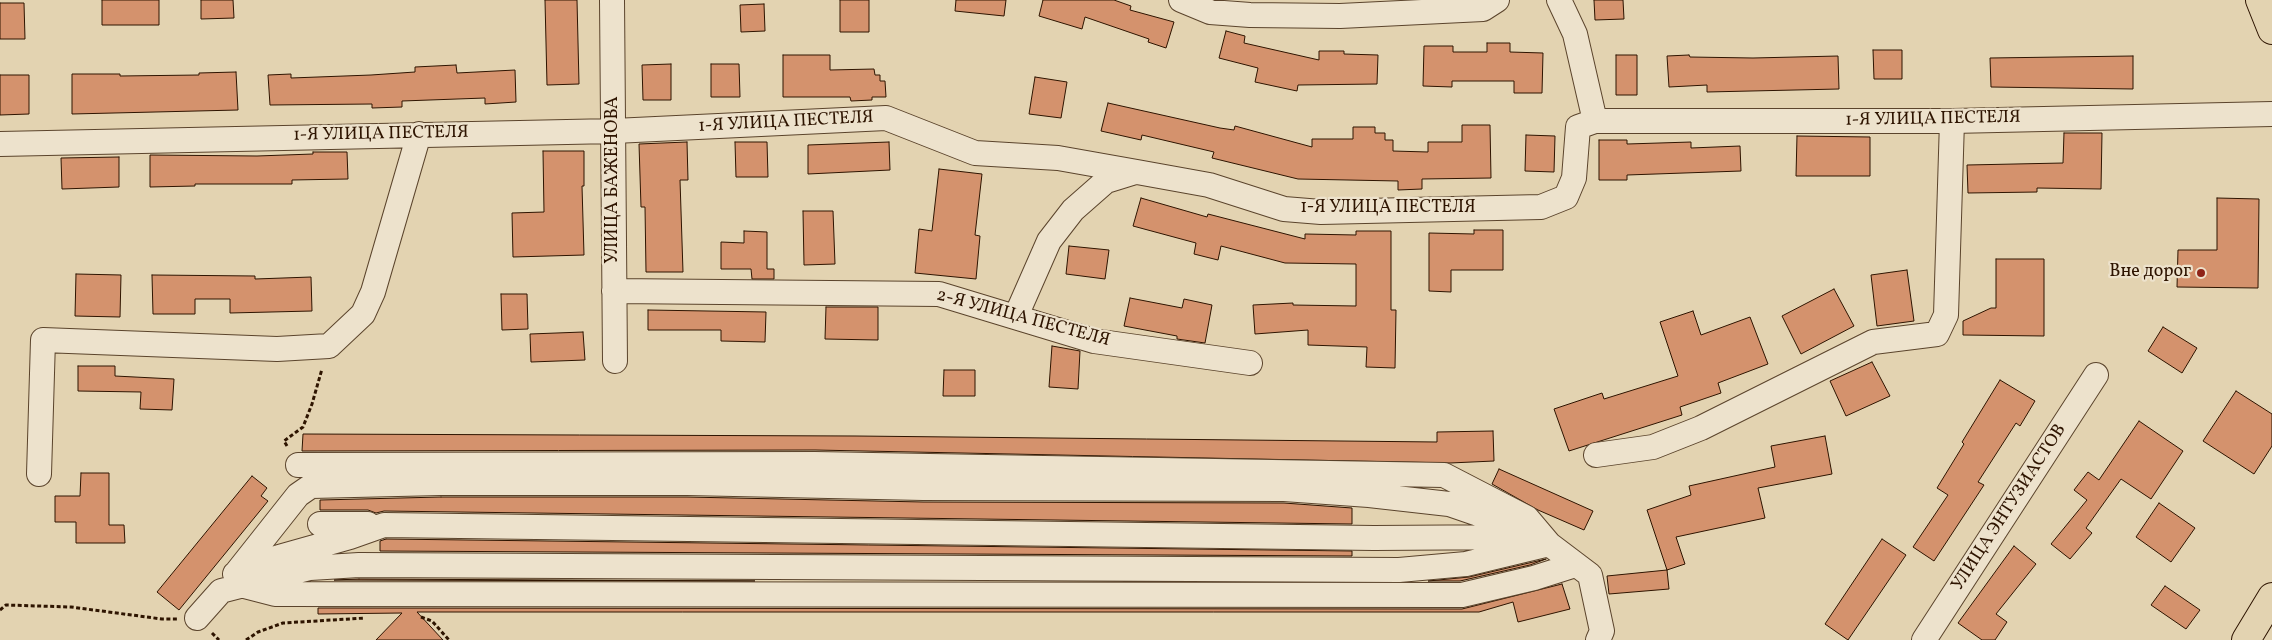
<!DOCTYPE html>
<html>
<head>
<meta charset="utf-8">
<style>
	body { margin:0 }
	canvas { display:block; background:#e3d3b1 }
</style>
</head>
<body>
<canvas width="2272" height="640"></canvas>
<script>
const g = document.querySelector('canvas').getContext('2d');
g.lineJoin = 'round';
function paint(path, color) { g.fillStyle = color; g.fill(path, 'evenodd'); }
const shape = rows => new Path2D(rows.map(r => 'M' + r).join(''));
function stroke(path, color, width, dash) { g.strokeStyle = color; g.lineWidth = width; g.lineCap = dash ? 'butt' : 'round'; g.setLineDash(dash || []); g.stroke(path); }
function label(font, color, halo, rows, align = 'center') {
  g.font = font + ' Vollkorn,serif'; g.lineWidth = 4.5; g.setLineDash([]); g.textBaseline = 'middle'; g.strokeStyle = halo; g.fillStyle = color; for (const [text, x, y, turn = 0] of rows) {
    g.save(); g.translate(x, y); g.rotate((+turn || 0) * Math.PI / 180); g.textAlign = isNaN(turn) ? turn : align; if (halo) g.strokeText(text, 0, 0); g.fillText(text, 0, 0); g.restore();
  }
}
const building = shape([
	[102,0,159,0,159,25,102,25,102,0],
	[201,0,233,0,234,18,201,19,201,0],
	[545,0,577,0,579,84,547,85,545,0],
	[840,0,869,0,869,32,840,32,840,0],
	[956,0,1006,0,1004,16,955,11,956,0],
	[1043,0,1114,0,1131,6,1130,10,1174,22,1166,48,1148,42,1149,39,1085,17,1082,29,1039,16,1043,0],
	[1594,0,1623,0,1624,19,1595,20,1594,0],
	[0,3,24,3,25,39,0,39,0,3],
	[764,4,765,31,741,32,740,5,764,4],
	[1226,31,1245,36,1244,43,1319,60,1319,51,1344,51,1344,54,1378,55,1377,84,1298,85,1297,91,1255,82,1258,68,1219,58,1226,31],
	[1487,43,1510,43,1510,52,1543,53,1542,93,1514,93,1514,81,1452,81,1452,87,1423,86,1424,46,1453,46,1453,52,1487,52,1487,43],
	[1873,50,1902,50,1902,79,1874,79,1873,50],
	[783,55,830,55,830,70,874,69,875,75,880,75,880,81,885,81,886,97,872,97,872,100,851,101,850,97,783,97,783,55],
	[1616,55,1637,55,1637,95,1616,95,1616,55],
	[1689,55,1690,57,1753,58,1838,56,1839,89,1707,92,1707,85,1669,87,1667,56,1689,55],
	[2133,56,2133,89,1991,87,1990,58,2133,56],
	[671,64,671,100,643,100,642,65,671,64],
	[711,64,739,64,740,97,711,97,711,64],
	[456,65,457,73,515,70,516,102,485,104,485,98,402,101,402,107,372,108,372,104,270,105,268,75,291,74,291,78,371,75,415,72,415,67,456,65],
	[236,72,238,110,72,114,72,74,120,74,120,76,199,75,199,73,236,72],
	[0,75,29,75,29,114,0,115,0,75],
	[1035,77,1067,82,1061,118,1029,114,1035,77],
	[1108,103,1220,128,1234,130,1235,126,1312,147,1312,139,1353,139,1353,127,1375,127,1375,133,1385,133,1385,140,1393,140,1393,151,1428,152,1428,142,1462,142,1462,125,1490,125,1491,178,1422,179,1422,189,1398,190,1398,181,1298,179,1212,158,1214,152,1142,135,1141,140,1101,131,1108,103],
	[2064,133,2102,133,2101,189,2037,188,2037,192,1968,193,1967,165,2063,163,2064,133],
	[1526,135,1555,136,1554,172,1525,171,1526,135],
	[1797,136,1870,137,1870,176,1796,176,1797,136],
	[1599,140,1627,140,1627,144,1691,142,1691,148,1740,146,1741,171,1627,175,1627,180,1599,180,1599,140],
	[687,142,688,180,680,180,683,272,646,272,645,207,641,207,639,144,687,142],
	[735,142,767,142,768,177,736,177,735,142],
	[889,142,890,170,808,174,808,145,889,142],
	[543,151,584,151,584,186,582,186,584,255,513,257,512,213,544,212,543,151],
	[313,152,347,152,348,179,292,180,292,184,195,184,195,186,150,187,150,155,257,156,313,154,313,152],
	[119,157,119,187,62,189,61,158,119,157],
	[939,169,982,174,975,235,980,236,976,279,915,273,919,229,932,231,939,169],
	[1141,198,1207,217,1208,214,1305,239,1305,234,1356,235,1356,231,1391,231,1391,310,1396,310,1395,368,1366,367,1367,347,1308,345,1308,330,1255,334,1253,305,1293,303,1293,305,1356,306,1356,264,1285,263,1221,246,1218,260,1194,254,1196,243,1133,226,1141,198],
	[2217,198,2259,199,2258,288,2177,287,2178,250,2217,250,2217,198],
	[803,211,833,211,835,264,804,265,803,211],
	[1474,230,1503,230,1503,270,1451,270,1451,292,1429,291,1429,233,1474,234,1474,230],
	[744,231,767,232,767,269,774,269,774,279,752,279,751,269,721,269,721,242,744,243,744,231],
	[1069,246,1109,250,1105,279,1066,274,1069,246],
	[1996,259,2044,259,2044,336,1963,335,1963,321,1991,308,1996,308,1996,259],
	[1907,270,1914,321,1877,326,1871,275,1907,270],
	[76,274,121,275,120,317,75,316,76,274],
	[152,275,255,276,255,279,311,277,312,311,230,313,230,299,195,299,195,314,153,314,152,275],
	[1834,289,1854,326,1801,354,1782,316,1834,289],
	[501,294,527,294,528,329,502,330,501,294],
	[1130,298,1182,308,1184,299,1212,305,1205,343,1177,339,1177,336,1124,326,1130,298],
	[826,307,878,307,878,340,825,339,826,307],
	[648,310,766,312,765,342,721,341,721,330,648,330,648,310],
	[1693,311,1701,335,1750,317,1768,364,1718,383,1721,393,1680,407,1682,415,1569,451,1554,409,1602,393,1604,399,1678,376,1660,322,1693,311],
	[2163,327,2197,348,2182,373,2148,351,2163,327],
	[583,332,585,360,531,362,530,334,583,332],
	[1052,346,1080,351,1078,389,1049,387,1052,346],
	[1872,362,1890,396,1846,416,1830,381,1872,362],
	[78,366,115,366,115,376,174,379,172,410,140,409,141,392,78,391,78,366],
	[944,370,975,370,975,396,943,396,944,370],
	[2000,380,2035,401,2020,426,2016,423,1978,482,1984,485,1934,561,1913,547,1948,495,1937,488,1964,444,1962,442,2000,380],
	[2236,391,2272,414,2272,446,2254,474,2203,441,2236,391],
	[2139,421,2183,451,2151,499,2121,479,2086,528,2092,533,2070,559,2051,544,2087,500,2074,490,2088,472,2099,480,2139,421],
	[1493,431,1494,461,1450,463,815,450,302,451,303,434,856,436,1437,442,1437,432,1493,431],
	[1825,436,1832,474,1758,488,1765,518,1676,537,1685,564,1667,570,1647,510,1691,495,1689,486,1775,467,1771,446,1825,436],
	[1499,469,1593,511,1584,530,1538,510,1492,484,1499,469],
	[81,473,109,473,109,525,124,525,125,543,76,543,76,522,55,522,55,496,80,496,81,473],
	[252,476,267,488,261,496,268,501,179,610,157,592,252,476],
	[441,497,687,497,923,502,1284,503,1352,508,1352,524,384,511,376,513,368,510,320,510,320,500,441,497],
	[2159,503,2195,528,2171,562,2136,537,2159,503],
	[386,539,1352,551,1352,556,380,551,380,541,386,539],
	[1882,539,1906,555,1848,640,1825,624,1882,539],
	[2014,546,2036,564,1996,614,2007,622,1995,640,1982,640,1958,623,2014,546],
	[1546,559,1530,565,1460,581,1428,581,1469,577,1546,559],
	[1667,570,1669,589,1609,594,1607,576,1667,570],
	[359,579,755,581,334,580,359,579],
	[1562,584,1570,609,1518,622,1513,602,1479,612,417,612,443,640,376,640,402,613,318,614,318,608,1462,609,1562,584],
	[2165,586,2200,610,2186,629,2151,605,2165,586]
]);
paint(building, '#d4926d');
stroke(building, '#2e1400', 1);
const minor = shape([
	[612,0,615,361],
	[1181,0,1210,12,1250,15,1340,16,1483,9,1497,0],
	[1595,121,1952,121,2272,114],
	[0,144,614,131,886,118,975,153,1058,158,1137,172,1209,185,1284,209,1321,212,1541,207,1566,197,1574,178,1578,127,1595,121,1575,34,1559,0],
	[614,291,939,294,1094,341,1250,363],
	[1016,316,1049,241,1073,210,1106,181,1135,172],
	[1596,455,1653,447,1701,428,1873,342,1937,334,1946,315,1952,121],
	[298,465,815,464,1444,475,1527,518,1549,544,1590,575,1602,631,1598,640],
	[39,474,43,340,277,349,329,346,363,314,373,292,419,134],
	[320,524,368,524],
	[237,572,298,495,311,486,441,483,687,483,923,488,1284,489,1369,495,1449,504,1481,515,1519,536],
	[235,574,279,557,350,537,384,525,1374,538,1521,537,1537,541],
	[244,586,275,594,1462,595,1534,578,1575,565],
	[197,618,221,591,310,568,359,565,1399,570,1466,564,1549,544],
	[1924,640,2096,375]
]);
const major = shape([
	[2260,0,2272,30],
	[2246,640,2272,597]
]);
stroke(minor, '#5b442c', 26);
stroke(major, '#2e1400', 30);
stroke(shape([
	[287,446,284,441,303,427,312,404,322,369],
	[0,610,6,605,71,607,162,619,177,619],
	[421,617,432,621,449,640],
	[212,633,219,640],
	[246,640,258,632,283,623,365,618]
]), '#2e1400', 3, [4, 2.5]);
stroke(minor, '#ede2cc', 24);
stroke(major, '#e3d3b1', 28);
for (const [x, y, r, color] of [
	[2201,273,5,"#8f2418"]
]) { const dot = new Path2D(); dot.arc(x, y, r, 0, 2 * Math.PI); g.fillStyle = color; g.fill(dot); stroke(dot, '#ede2cc', 2); }
label('18px', '#2e1400', '#ede2cc', [
	["1-Я УЛИЦА ПЕСТЕЛЯ",1933,120,-1],
	["1-Я УЛИЦА ПЕСТЕЛЯ",786,123,-3],
	["1-Я УЛИЦА ПЕСТЕЛЯ",381,135,-1],
	["УЛИЦА БАЖЕНОВА",614,180,-90],
	["1-Я УЛИЦА ПЕСТЕЛЯ",1388,209],
	["2-Я УЛИЦА ПЕСТЕЛЯ",1023,319,15],
	["УЛИЦА ЭНТУЗИАСТОВ",2010,508,-57]
]);
label('18px', '#2e1400', '#ede2cc', [
	["Вне дорог",2191,273]
], 'right');
</script>
</body>
</html>
